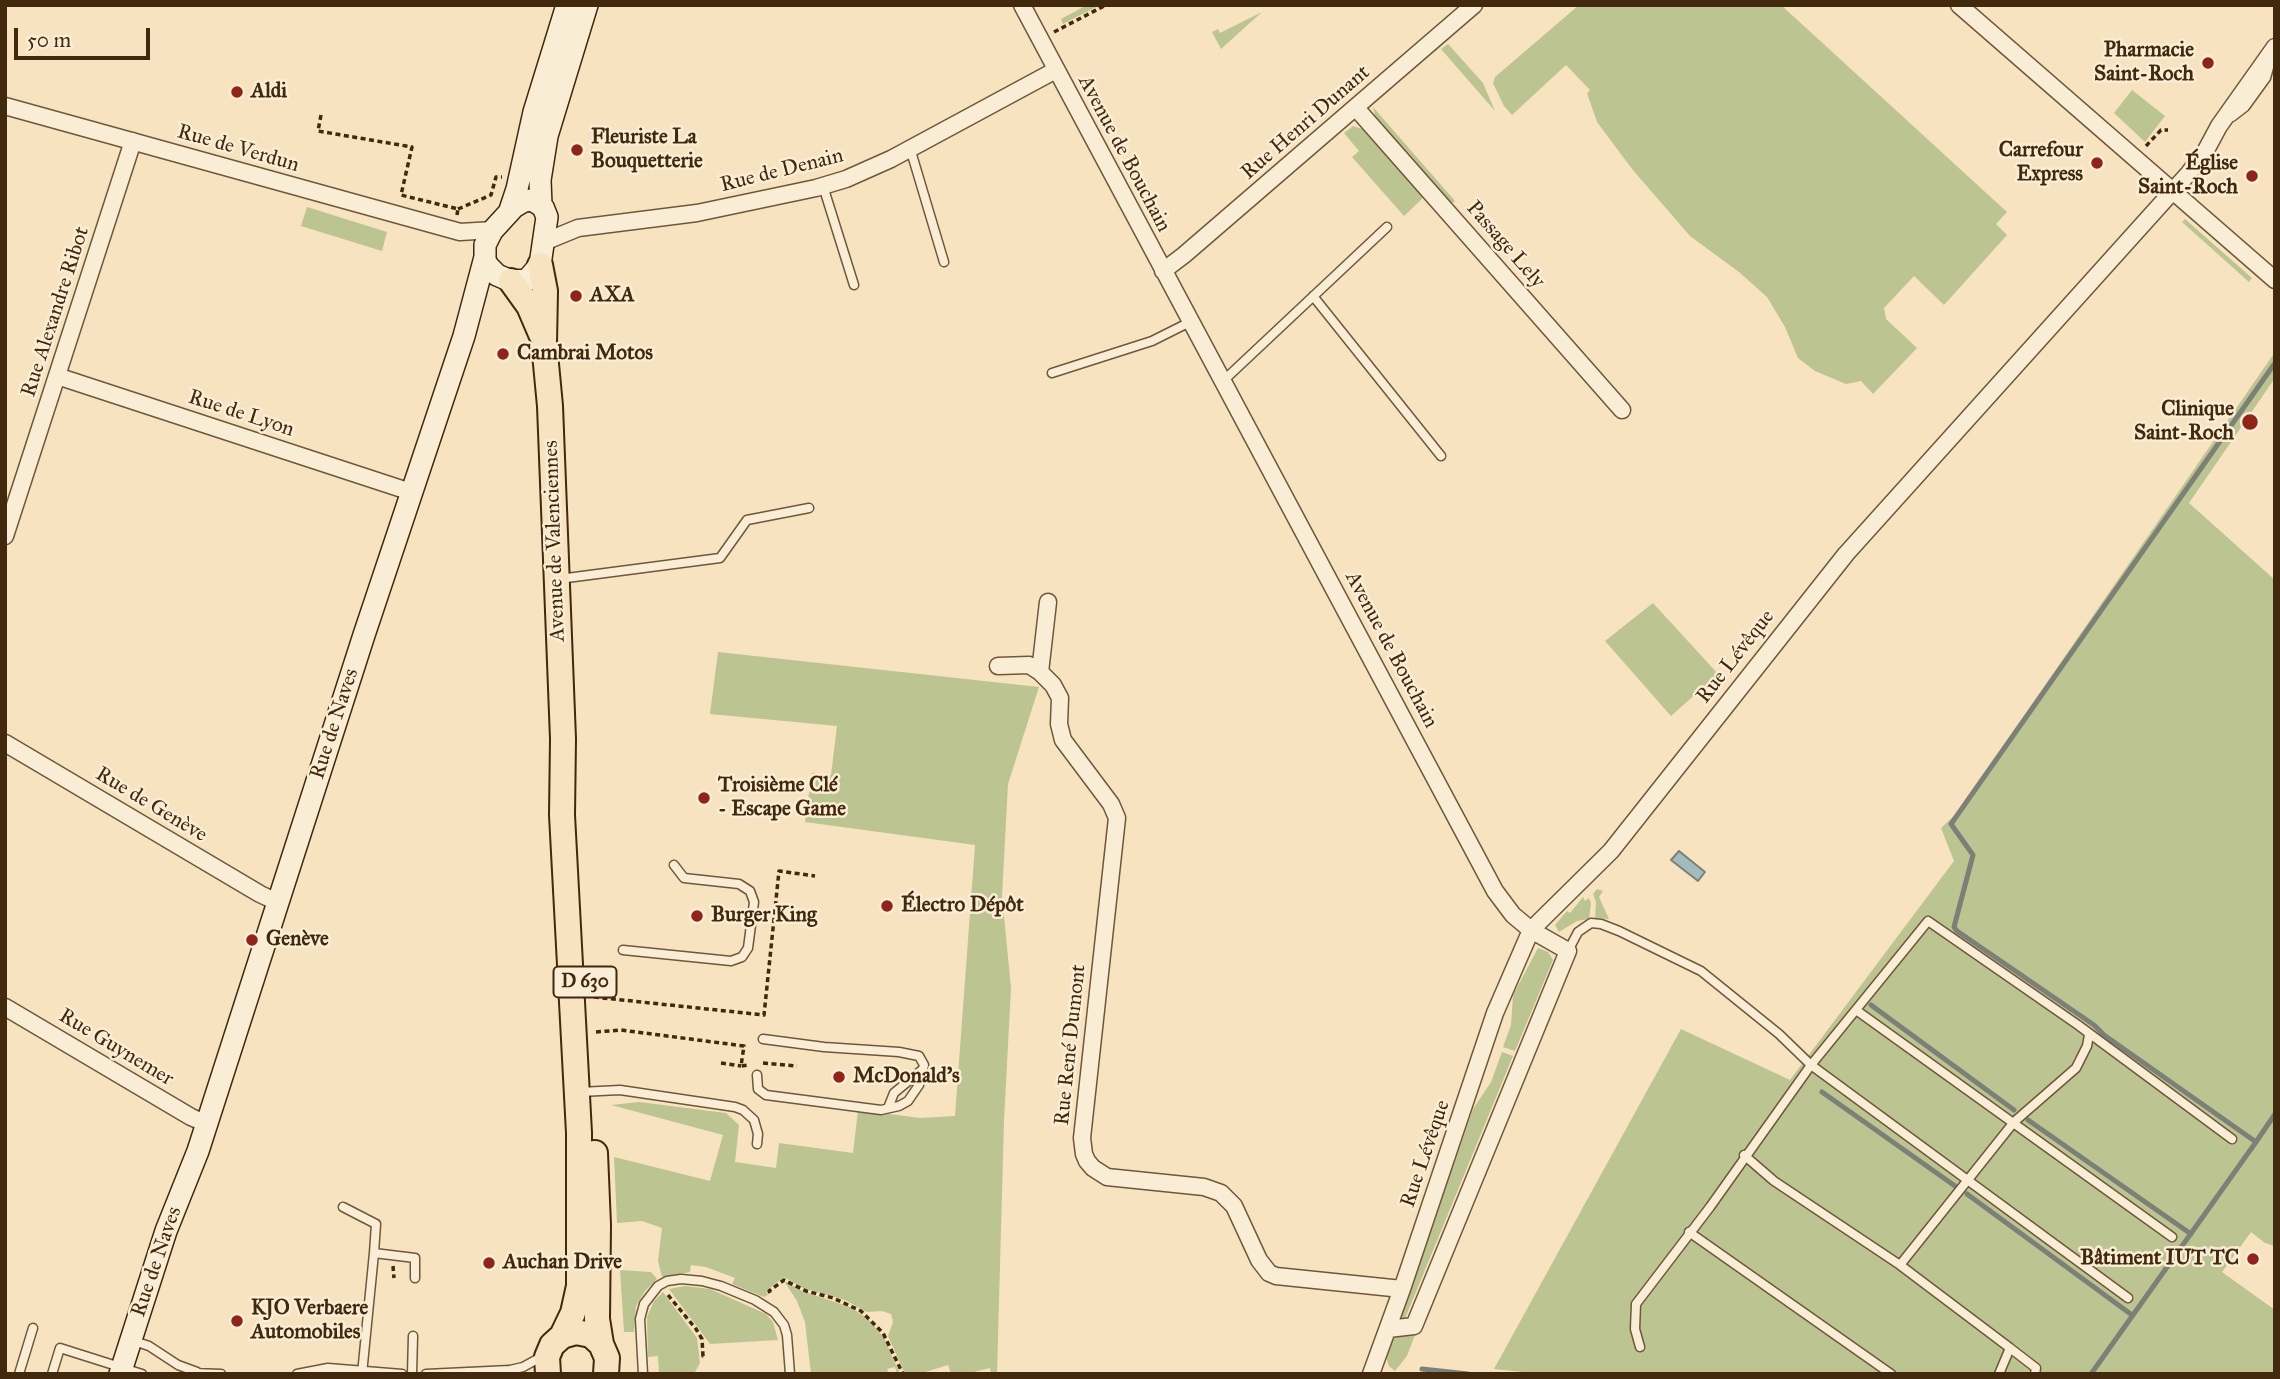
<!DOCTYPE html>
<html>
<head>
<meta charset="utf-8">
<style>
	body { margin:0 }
	#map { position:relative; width:2280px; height:1379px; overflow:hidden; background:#f7e3bf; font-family:"IM FELL Great Primer",serif }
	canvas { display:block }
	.frame { position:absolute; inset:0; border:7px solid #42280d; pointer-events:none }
	.scale { position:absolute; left:14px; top:28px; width:136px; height:32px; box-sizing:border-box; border:4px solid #42280d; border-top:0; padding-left:9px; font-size:21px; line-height:24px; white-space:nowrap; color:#42280d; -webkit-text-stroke:5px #faedd5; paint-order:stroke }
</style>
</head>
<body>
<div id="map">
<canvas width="2280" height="1379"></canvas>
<div class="frame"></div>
<div class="scale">50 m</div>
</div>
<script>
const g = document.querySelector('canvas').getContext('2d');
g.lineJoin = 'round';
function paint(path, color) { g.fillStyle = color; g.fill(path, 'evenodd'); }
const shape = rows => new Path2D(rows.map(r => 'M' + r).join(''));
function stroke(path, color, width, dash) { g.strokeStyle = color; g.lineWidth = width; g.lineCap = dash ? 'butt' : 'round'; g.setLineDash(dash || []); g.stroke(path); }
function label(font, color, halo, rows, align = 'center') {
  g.font = font + ' "IM FELL Great Primer",serif'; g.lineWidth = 5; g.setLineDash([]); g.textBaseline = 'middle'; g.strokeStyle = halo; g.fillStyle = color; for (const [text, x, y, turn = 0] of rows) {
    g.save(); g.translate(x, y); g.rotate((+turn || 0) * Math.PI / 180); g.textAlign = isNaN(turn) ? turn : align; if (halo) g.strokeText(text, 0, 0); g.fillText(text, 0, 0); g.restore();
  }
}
paint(shape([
	[1087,5,1100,5,1063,24,1061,19],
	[1579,5,1781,5,2007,212,1996,224,2007,235,1944,305,1914,276,1884,308,1886,319,1917,348,1873,394,1861,381,1846,384,1815,371,1798,358,1785,327,1767,297,1739,272,1690,236,1632,169,1597,122,1587,93,1590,90,1566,65,1512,115,1504,106,1493,83,1495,77],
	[1262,12,1221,49,1212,32,1218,29,1220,33],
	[1448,44,1483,83,1495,111,1441,49],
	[2132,90,2165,116,2145,142,2114,113],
	[1373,107,1455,201,1450,205,1377,122],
	[1353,126,1366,130,1425,196,1404,216,1352,157,1359,151,1344,133],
	[307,207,387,232,382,251,301,226],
	[2185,219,2252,278,2249,282,2182,222],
	[2275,352,2275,378,2189,503,2275,580,2275,1246,2265,1243,2251,1232,2222,1272,2275,1310,2275,1374,1541,1374,1494,1369,1681,1029,1790,1080,1954,861,1941,828,1956,814],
	[1653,603,1718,674,1671,716,1605,641],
	[718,652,1039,687,1008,784,1002,896,1011,988,1004,1121,997,1374,991,1374,990,1368,966,1374,951,1374,948,1365,919,1374,905,1374,888,1336,893,1322,891,1314,882,1311,867,1312,845,1300,803,1288,784,1277,766,1291,768,1295,764,1297,732,1284,735,1278,706,1267,691,1265,690,1272,662,1277,658,1261,662,1228,642,1221,617,1223,614,1157,710,1181,723,1135,611,1105,639,1102,726,1113,739,1125,735,1162,776,1168,779,1143,853,1153,858,1110,920,1118,955,1116,975,845,805,822,812,773,831,775,837,726,710,714],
	[1597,889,1603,891,1599,897,1609,919,1595,918,1596,902,1593,894],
	[1583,897,1585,901,1589,898,1591,903,1589,919,1577,921,1559,932,1555,925,1567,911,1570,913],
	[1538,948,1548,952,1553,960,1515,1051,1503,1047,1511,1025,1513,995],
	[1502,1052,1513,1056,1404,1321,1401,1321,1400,1319,1473,1109,1491,1082],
	[620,1270,651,1272,657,1279,645,1291,636,1306,634,1332,624,1332],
	[784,1281,802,1291,850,1307,868,1319,884,1338,900,1374,897,1374,895,1367,887,1369,889,1374,811,1374,805,1322,797,1301],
	[685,1286,710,1289,766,1314,773,1322,778,1340,710,1344,669,1289],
	[663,1292,697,1338,700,1363,694,1374,659,1374,658,1356,648,1357,647,1317,654,1301],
	[1416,1332,1407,1356,1395,1371,1389,1366,1386,1357,1393,1338]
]), '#bcc492');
const water = shape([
	[1679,851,1705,872,1698,881,1671,860,1679,851]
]);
paint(water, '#a2bbbd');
stroke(water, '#7c8077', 2);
stroke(shape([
	[2275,363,1951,824,1973,855,1954,927,1957,931,2094,1025,2104,1035,2256,1142,2275,1114],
	[1871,1005,2014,1110],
	[1822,1092,1955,1186],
	[2028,1120,2191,1234],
	[1967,1194,2132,1315],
	[1422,1369,1468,1374],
	[2091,1374,2256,1142]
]), '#7c8077', 5);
const service = shape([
	[2232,117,2245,107,2266,78,2272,57],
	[910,148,944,262],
	[823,186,854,285],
	[1313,296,1441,456],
	[1052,373,1152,341,1190,322],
	[1222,382,1387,227],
	[559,579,720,558,747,520,809,508],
	[623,950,731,961,742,957,748,948,754,902,750,891,739,884,684,878,674,865],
	[1568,951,1578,932,1591,923,1601,924,1619,931,1701,971,1779,1034,1811,1065,1710,1207,1636,1304,1635,1329,1640,1347],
	[1856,1010,2172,1237],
	[757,1075,758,1089,766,1095,881,1110,899,1106,908,1101,919,1085,924,1065,919,1056,899,1052,824,1047,763,1039],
	[580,1092,620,1090,735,1107,743,1110,754,1120,758,1134,757,1144],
	[888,1108,894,1093,923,1069],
	[1744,1155,1774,1181,1900,1265,2010,1348,1999,1374],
	[343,1207,376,1224,374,1253],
	[1689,1232,1891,1374],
	[1900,1265,2014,1122,2076,1068,2087,1046,2089,1035],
	[2128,1298,1811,1065,1928,921,2078,1025,2232,1139],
	[131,1340,149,1346,178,1365,197,1372],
	[2010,1348,2036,1368,2035,1374],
	[193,1373,221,1374],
	[19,1374,33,1328],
	[52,1374,60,1348,142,1374],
	[297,1374,328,1368,402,1374],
	[362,1374,374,1253,415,1258,415,1278],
	[412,1374,413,1336],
	[426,1374,510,1370,523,1367,543,1356],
	[643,1374,640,1319,644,1304,658,1286,667,1281,681,1279,702,1281,721,1286,755,1300,774,1312,784,1325,787,1335,790,1374]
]);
const minor = shape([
	[1022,5,1495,891,1513,915,1531,930,1568,951,1414,1326,1388,1329],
	[1959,5,2275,280],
	[5,106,460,232,493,230],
	[1356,108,1622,410],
	[544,242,578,228,697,213,816,188,846,179,891,159,1056,70],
	[1163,271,1184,255,1474,5],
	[57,376,411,492],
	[5,536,133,141],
	[998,666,1029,665,1040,672,1053,685,1060,698,1059,724,1063,740,1111,804,1117,818,1082,1138,1084,1154,1087,1161,1093,1168,1107,1177,1204,1187,1221,1193,1234,1206,1259,1260,1269,1273,1276,1276,1402,1289],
	[1040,672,1048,602],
	[5,743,260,894,277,902],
	[5,1007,191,1117,207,1124],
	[1371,1374,1402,1289,1495,1013,1531,930,1611,851,1846,554,2189,173,2205,152,2219,126,2275,47]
]);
const secondary = shape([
	[532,200,543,207,547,217,540,265,527,280,511,281,497,275,489,267,485,261,485,245,492,231,514,207,524,201,532,200],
	[541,205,540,180,547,136,587,5],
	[510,210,517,189,534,112,567,5],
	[120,1374,166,1231,198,1151,364,635,464,336,485,257]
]);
const primary = shape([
	[540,265,545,291,544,343,550,406,563,739,562,815,579,1133,579,1286,573,1313,562,1336],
	[511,281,529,306,541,334],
	[595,1153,598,1225,597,1319,601,1344],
	[548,1374,547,1357,552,1345,562,1336,576,1332,591,1335,601,1344,607,1358,606,1374]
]);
stroke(service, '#6f573a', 11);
stroke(minor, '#6f573a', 19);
stroke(secondary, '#42280d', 24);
stroke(primary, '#42280d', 28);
stroke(shape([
	[1054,32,1106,5],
	[321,115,318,131,412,147,401,195,458,209,457,215],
	[2146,146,2161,130,2168,130],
	[458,209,491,195,496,177,502,177],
	[594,997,764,1015,779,871,815,876],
	[596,1032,621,1030,744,1046,741,1066,749,1065],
	[721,1063,741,1066],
	[763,1063,797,1066],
	[393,1266,394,1278],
	[770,1293,769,1291,784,1280,806,1291,833,1298,861,1311,883,1333,903,1374],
	[668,1295,696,1329,702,1339,703,1356,705,1356]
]), '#42280d', 3.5, [5, 3.5]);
stroke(service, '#faedd5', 8);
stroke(minor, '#faedd5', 16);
stroke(secondary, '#faedd5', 21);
stroke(primary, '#f7e3bf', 24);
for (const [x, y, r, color] of [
	[2208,63,7,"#8f2418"],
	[237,92,7,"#8f2418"],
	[577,150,7,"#8f2418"],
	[2097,163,7,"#8f2418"],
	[2252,176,7,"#8f2418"],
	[576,296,7,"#8f2418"],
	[503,354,7,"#8f2418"],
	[2250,422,9,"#8f2418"],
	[704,798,7,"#8f2418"],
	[887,906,7,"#8f2418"],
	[697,916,7,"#8f2418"],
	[252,940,7,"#8f2418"],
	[839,1077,7,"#8f2418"],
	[2253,1259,7,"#8f2418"],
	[489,1263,7,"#8f2418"],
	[237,1321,7,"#8f2418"]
]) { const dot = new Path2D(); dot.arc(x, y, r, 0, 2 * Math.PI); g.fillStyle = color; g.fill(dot); stroke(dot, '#faedd5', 2.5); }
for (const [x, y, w] of [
	[585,982,63]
]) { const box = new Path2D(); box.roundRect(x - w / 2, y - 15.5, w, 31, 5); g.fillStyle = '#faedd5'; g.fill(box); stroke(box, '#42280d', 2); }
label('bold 19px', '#42280d', null, [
	["D 630",585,982]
]);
label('bold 21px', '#42280d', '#faedd5', [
	["Pharmacie",2194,51,"right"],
	["Saint-Roch",2194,75,"right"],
	["Aldi",251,92],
	["Fleuriste La",591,138],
	["Bouquetterie",591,162],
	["Carrefour",2083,151,"right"],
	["Express",2083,175,"right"],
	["Église",2238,164,"right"],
	["Saint-Roch",2238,188,"right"],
	["AXA",590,296],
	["Cambrai Motos",517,354],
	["Clinique",2234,410,"right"],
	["Saint-Roch",2234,434,"right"],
	["Troisième Clé",718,786],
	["- Escape Game",718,810],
	["Électro Dépôt",901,906],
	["Burger King",711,916],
	["Genève",266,940],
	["McDonald's",853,1077],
	["Bâtiment IUT TC",2239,1259,"right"],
	["Auchan Drive",503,1263],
	["KJO Verbaere",251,1309],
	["Automobiles",251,1333]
], 'left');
label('21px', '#42280d', '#faedd5', [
	["Rue Henri Dunant",1306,123,-41],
	["Rue de Verdun",238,149,16],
	["Avenue de Bouchain",1124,154,62],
	["Rue de Denain",782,171,-14],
	["Passage Lely",1505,245,49],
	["Rue Alexandre Ribot",56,312,-72],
	["Rue de Lyon",241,414,18],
	["Avenue de Valenciennes",555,541,-92],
	["Avenue de Bouchain",1391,650,62],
	["Rue Lévêque",1736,657,-52],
	["Rue de Naves",335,724,-72],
	["Rue de Genève",151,805,31],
	["Rue René Dumont",1071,1045,-84],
	["Rue Guynemer",116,1048,31],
	["Rue Lévêque",1426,1154,-71],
	["Rue de Naves",157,1262,-71]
]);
</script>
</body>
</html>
